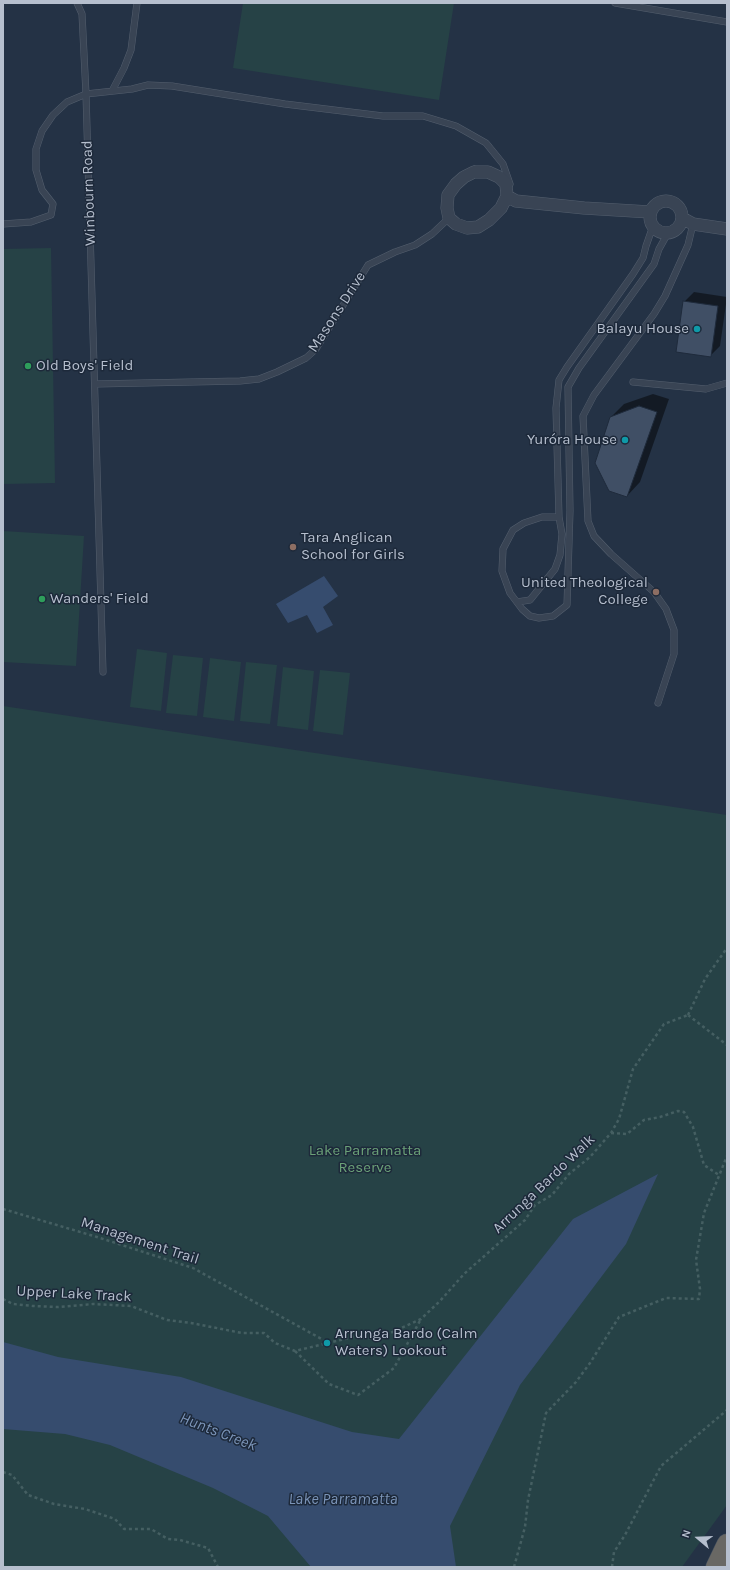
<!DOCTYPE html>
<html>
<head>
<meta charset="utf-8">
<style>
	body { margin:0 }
	#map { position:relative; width:730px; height:1570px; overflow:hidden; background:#243245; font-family:Karla,sans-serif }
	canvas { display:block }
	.frame { position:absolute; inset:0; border:4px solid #b6bfce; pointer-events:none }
	.north { position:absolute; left:678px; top:1518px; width:40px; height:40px; -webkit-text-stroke:3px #1d293a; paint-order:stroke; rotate:289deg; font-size:11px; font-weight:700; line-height:16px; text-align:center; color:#b6bfce }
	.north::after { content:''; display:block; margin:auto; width:14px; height:18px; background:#b6bfce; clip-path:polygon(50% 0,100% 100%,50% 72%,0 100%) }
</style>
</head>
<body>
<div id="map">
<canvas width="730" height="1570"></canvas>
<div class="frame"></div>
<div class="north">N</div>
</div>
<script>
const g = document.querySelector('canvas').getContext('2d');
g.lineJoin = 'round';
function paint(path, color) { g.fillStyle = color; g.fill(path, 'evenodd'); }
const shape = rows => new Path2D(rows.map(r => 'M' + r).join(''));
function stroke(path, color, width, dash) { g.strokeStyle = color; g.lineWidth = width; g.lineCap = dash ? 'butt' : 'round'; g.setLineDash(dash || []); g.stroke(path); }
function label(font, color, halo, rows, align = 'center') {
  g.font = font + ' Karla,sans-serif'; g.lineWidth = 3; g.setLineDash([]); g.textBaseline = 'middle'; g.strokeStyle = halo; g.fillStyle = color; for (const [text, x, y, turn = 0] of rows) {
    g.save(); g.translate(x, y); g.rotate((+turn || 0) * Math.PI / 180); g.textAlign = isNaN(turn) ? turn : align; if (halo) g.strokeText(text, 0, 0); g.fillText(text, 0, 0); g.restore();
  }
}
paint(shape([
	[243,3,454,3,439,100,233,68],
	[51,248,55,483,3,484,3,249],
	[3,531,84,536,76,666,3,662],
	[137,649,167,653,161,711,130,707],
	[173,655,203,658,197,716,166,713],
	[210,658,241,662,234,721,203,717],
	[246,662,277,665,270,724,240,721],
	[283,667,314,671,308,730,277,726],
	[320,670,350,673,343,735,313,731],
	[3,706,727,815,727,1505,682,1567,3,1567]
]), '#264246');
paint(shape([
	[324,576,338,596,323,607,333,625,317,633,307,615,288,623,276,604],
	[658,1174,626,1244,520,1385,450,1526,456,1567,311,1567,268,1516,213,1488,110,1445,65,1434,3,1429,3,1342,58,1357,181,1377,352,1432,399,1439,573,1219]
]), '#364c6e');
paint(shape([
	[694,292,727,297,720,346,710,356,684,302],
	[653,394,669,399,640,482,627,496,611,417,624,404]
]), '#0007');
const building = shape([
	[683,301,718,306,711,357,676,352,683,301],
	[639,406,657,412,627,497,609,491,595,463,610,417,639,406]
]);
paint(building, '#404f65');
stroke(building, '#1f2b3c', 1);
const service = shape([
	[77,3,82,14,86,94,103,672],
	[615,3,727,22],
	[112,91,124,68,131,50,137,3],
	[3,224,31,222,51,215,53,204,42,190,36,170,36,149,42,131,53,115,67,102,86,94,132,89,148,85,172,86,285,104,383,116,423,116,456,126,486,143,503,164,510,184],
	[653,226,646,246,643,258,633,274,567,367,559,380,556,408,559,517,542,517,524,523,513,530,503,549,502,571,510,593,522,609,530,616,539,618,553,616,567,605,570,511,568,387,579,368,654,264,659,249,668,233],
	[633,382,706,389,727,383],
	[95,384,240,381,259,379,277,372,306,358,316,349,368,265,395,252,415,245,432,234,449,218],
	[517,602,530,600,555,569,560,555,562,534,559,517],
	[658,703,674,654,674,630,666,609,654,592,611,554,594,536,588,521,583,416,594,395,654,314,665,296,688,245,693,224]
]);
const minor = shape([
	[474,172,488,172,499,177,506,184,507,196,501,208,489,220,478,227,467,228,456,224,449,218,447,208,448,195,456,184,464,177,474,172],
	[507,196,516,201,584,208,650,212],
	'650 217a16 16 0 1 1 32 0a16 16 0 1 1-32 0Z',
	[682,218,693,224,727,229]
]);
const trunk = shape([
	[716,1567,727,1544]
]);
stroke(service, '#545f6e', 7);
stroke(minor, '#545f6e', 13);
stroke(trunk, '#434f5f', 21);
stroke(shape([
	[688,1015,705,979,727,948],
	[688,1015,727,1045],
	[611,1133,627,1134,644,1120,660,1117,678,1111,684,1112,693,1127,704,1165,719,1175],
	[3,1209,97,1237,193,1268,327,1342],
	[3,1299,13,1304,33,1306,58,1307,93,1304,131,1306,167,1320,191,1323,242,1333,264,1333,275,1343,295,1351,353,1337,377,1339,421,1319,440,1301,464,1274,525,1220,535,1205,552,1195,569,1174,590,1157,611,1133,619,1119,633,1069,664,1024,688,1015],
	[295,1351,329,1384,358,1395,394,1368,421,1319],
	[3,1472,12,1475,28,1495,54,1504,85,1509,115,1519,124,1529,151,1529,168,1539,180,1540,208,1548,218,1567],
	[514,1567,525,1527,528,1500,546,1413,576,1382,590,1363,619,1317,666,1298,699,1299,700,1289,696,1260,704,1213,727,1156],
	[612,1567,614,1552,625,1535,661,1466,727,1410]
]), '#455f62', 2.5, [3, 3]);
stroke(service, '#394454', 6);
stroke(minor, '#394454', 12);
stroke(trunk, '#696864', 20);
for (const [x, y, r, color] of [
	[697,329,4,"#0f9aa8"],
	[28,366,4,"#2e9e5b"],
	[625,440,4,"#0f9aa8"],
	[293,547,4,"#8d6e63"],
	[656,592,4,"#8d6e63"],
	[42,599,4,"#2e9e5b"],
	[327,1343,4,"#0f9aa8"]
]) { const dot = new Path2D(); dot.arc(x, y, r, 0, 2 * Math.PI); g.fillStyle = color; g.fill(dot); stroke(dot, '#1d293a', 1.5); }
label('15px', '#b6bfce', '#1d293a', [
	["Winbourn Road",89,193,-92],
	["Masons Drive",337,312,-57],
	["Arrunga Bardo Walk",544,1184,-44],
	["Management Trail",140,1241,18],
	["Upper Lake Track",74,1294,3]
]);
label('15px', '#b6bfce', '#1d293a', [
	["Balayu House",689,329,"right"],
	["Old Boys' Field",36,366],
	["Yuróra House",617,440,"right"],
	["Tara Anglican",301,538],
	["School for Girls",301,555],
	["United Theological",648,583,"right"],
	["College",648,600,"right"],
	["Wanders' Field",50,599],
	["Arrunga Bardo (Calm",335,1334],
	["Waters) Lookout",335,1351]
], 'left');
label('15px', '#6ba178', '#1d293a', [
	["Lake Parramatta",365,1151],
	["Reserve",365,1168]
]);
label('italic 16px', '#7b94b8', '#1d293a', [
	["Hunts Creek",218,1432,21],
	["Lake Parramatta",343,1499]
]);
</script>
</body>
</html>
